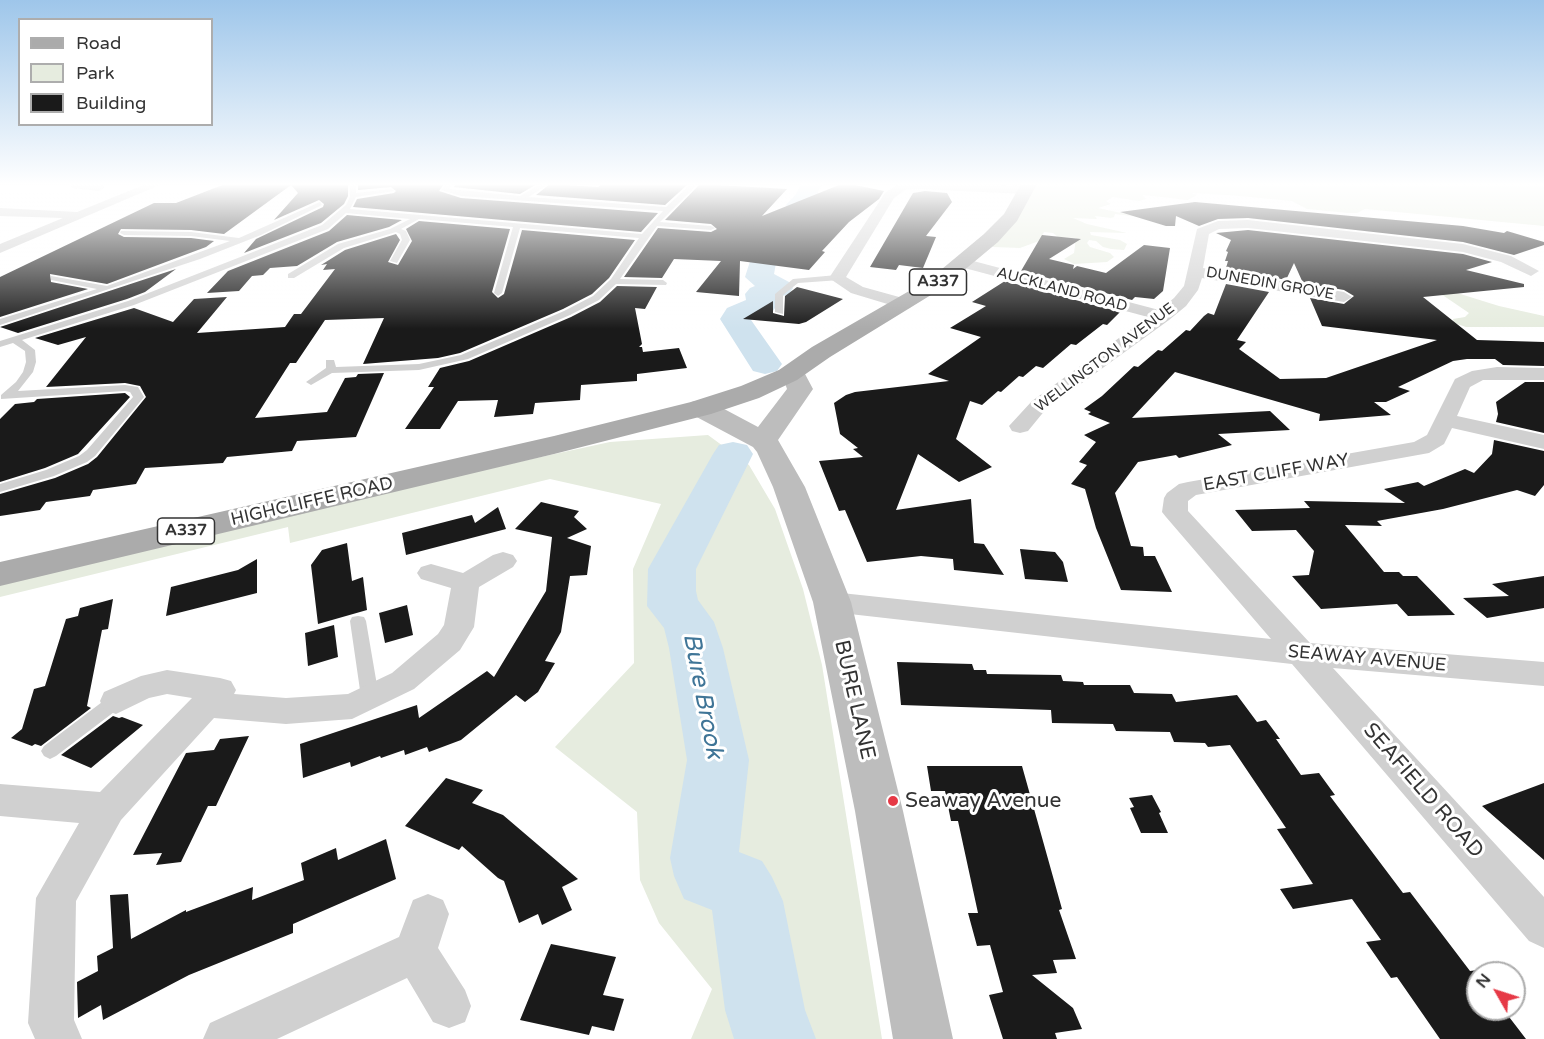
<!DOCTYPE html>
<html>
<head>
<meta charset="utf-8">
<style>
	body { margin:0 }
	#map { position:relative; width:1544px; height:1039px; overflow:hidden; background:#fff; font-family:"Varela Round",sans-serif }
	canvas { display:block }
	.legend { position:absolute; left:18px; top:18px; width:195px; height:108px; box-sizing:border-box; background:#fff; border:2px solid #adadad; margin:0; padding:8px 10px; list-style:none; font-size:18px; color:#333 }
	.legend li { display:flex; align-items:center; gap:12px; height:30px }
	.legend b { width:30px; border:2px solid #adadad }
	.north { position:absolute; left:1466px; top:961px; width:60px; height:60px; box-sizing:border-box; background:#fff; border:2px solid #adadad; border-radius:50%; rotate:309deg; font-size:16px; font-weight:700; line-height:24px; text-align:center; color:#333 }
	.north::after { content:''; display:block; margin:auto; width:21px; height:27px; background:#e63946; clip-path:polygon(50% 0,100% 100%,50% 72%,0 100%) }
</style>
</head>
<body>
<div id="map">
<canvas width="1544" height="1039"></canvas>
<ul class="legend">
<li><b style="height:8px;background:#ababab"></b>Road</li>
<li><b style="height:16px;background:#e6ecdf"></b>Park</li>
<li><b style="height:16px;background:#1a1a1a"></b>Building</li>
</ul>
<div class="north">N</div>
</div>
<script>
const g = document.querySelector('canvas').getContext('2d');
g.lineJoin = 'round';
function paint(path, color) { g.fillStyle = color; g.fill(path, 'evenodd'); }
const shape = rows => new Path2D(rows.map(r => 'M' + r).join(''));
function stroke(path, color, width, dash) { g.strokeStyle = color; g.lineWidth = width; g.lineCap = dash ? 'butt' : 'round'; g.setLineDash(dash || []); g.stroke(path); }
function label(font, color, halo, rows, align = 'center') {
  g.font = font + ' "Varela Round",sans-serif'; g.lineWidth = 6; g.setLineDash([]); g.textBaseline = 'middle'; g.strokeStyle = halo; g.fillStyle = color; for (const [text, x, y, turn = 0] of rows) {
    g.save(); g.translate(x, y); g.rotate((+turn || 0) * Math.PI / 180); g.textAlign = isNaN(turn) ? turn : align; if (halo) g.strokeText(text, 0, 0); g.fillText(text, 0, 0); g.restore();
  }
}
paint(shape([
	[1034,184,1544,184,1544,226,1365,209,1357,213,1348,213,1307,209,1292,201,1228,195,1191,193,1197,195,1188,200,1143,195,1146,199,1139,201,1113,197,1106,201,1111,204,1098,208,1140,217,1115,214,1114,217,1111,218,1095,216,1097,219,1073,218,1087,224,1127,233,1090,232,1091,235,1120,240,1127,244,1124,250,1111,249,1103,247,1096,241,1089,240,1087,243,1090,247,1110,253,1114,257,1107,262,1074,264,1064,259,1074,253,1076,238,1058,237,1053,233,1044,232,1039,241,1020,248,993,247,992,245,1024,205],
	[1396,274,1499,306,1544,316,1544,327,1466,327,1454,323,1453,319,1465,317,1469,313,1444,296],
	[708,435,749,465,775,509,803,589,822,665,882,1039,691,1039,712,989,659,923,640,880,637,812,555,747,634,663,633,569,661,504,550,479,290,543,288,527,0,597,0,582,536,458,610,442]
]), '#e6ecdf');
paint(shape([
	[801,184,823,184,818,191,818,196,810,205,814,210,810,215,787,226,791,233,779,252,776,263,774,274,789,282,793,288,789,294,776,298,777,305,773,311,751,320,782,364,777,371,765,374,753,371,720,319,727,308,746,300,745,294,750,288,755,286,745,277,753,252,766,233,763,226,768,217,788,208,786,205,796,194,801,184],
	[733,442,747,445,753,454,696,569,696,591,698,600,714,622,723,648,749,760,739,852,762,861,772,877,783,901,805,1010,816,1039,734,1039,725,1010,712,910,684,899,674,876,670,858,687,760,669,648,664,628,647,606,648,569,713,454,719,445,733,442]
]), '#cfe2ee');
paint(shape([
	[225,184,348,184,348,196,344,204,321,223,244,253,256,239,323,207,324,204,319,200,274,220,298,193,291,185,224,234,191,230,121,229,118,234,124,237,191,238,214,241,206,247,107,284,50,274,51,282,88,289,0,317,0,277,154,203,176,203],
	[358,184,444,184,439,191,461,198,658,213,641,232,353,207,357,199,394,193,396,191,391,187,358,190],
	[456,184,537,184,520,194,454,187],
	[550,184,598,187,602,184,688,184,665,205,536,195],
	[700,184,787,189,762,216,839,185,850,184,884,191,879,199,849,222,822,251,825,252,809,270,740,261,739,296,696,292,721,261,674,259,662,278,624,277,658,228,711,232,717,229,711,224,665,220],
	[925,191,947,193,952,202,926,236,936,237,923,268,899,265,896,270,870,267,913,193],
	[1195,202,1463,226,1504,233,1507,231,1544,242,1544,245,1514,255,1463,242,1248,218,1218,219,1199,226,1176,216,1175,226,1166,226,1120,212],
	[347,215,402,220,389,227,337,242,297,266,270,268,263,275,252,276,239,291,207,293,228,271,329,231],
	[419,221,510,229,492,292,498,298,504,294,522,230,635,240,609,278,592,294,563,309,460,353,438,358,363,364,384,318,325,320,296,363,290,363,255,418,327,412,345,378,356,377,358,374,384,373,356,437,297,441,292,451,227,457,223,463,145,468,136,484,93,490,90,496,46,502,40,510,0,516,0,494,55,478,88,464,97,457,146,397,140,386,125,383,46,387,86,337,58,345,35,338,134,308,173,322,194,299,227,297,197,333,285,327,294,314,301,314,335,269,323,270,327,264,321,265,345,250,396,234,400,240,388,262,398,265,412,241,406,229],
	[1248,230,1463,254,1492,262,1466,270,1524,284,1524,287,1423,297,1477,340,1544,342,1544,366,1503,365,1495,359,1467,359,1453,361,1398,387,1410,391,1386,402,1374,402,1391,415,1319,421,1320,414,1175,372,1132,418,1270,411,1290,430,1218,434,1232,445,1179,458,1176,455,1138,462,1115,493,1131,546,1143,547,1144,556,1155,556,1172,592,1121,590,1096,528,1085,489,1071,484,1087,465,1079,462,1096,442,1084,435,1110,423,1088,414,1091,412,1084,409,1102,396,1134,366,1138,367,1158,350,1162,351,1186,330,1190,331,1204,316,1208,313,1214,315,1226,284,1269,292,1237,340,1246,342,1239,349,1280,379,1326,378,1437,340,1322,326,1310,298,1344,304,1354,296,1344,290,1303,283,1294,263,1286,280,1226,268,1228,261,1225,261,1228,252,1226,251,1231,240,1216,233],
	[1042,235,1081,239,1049,259,1074,265,1073,269,1077,266,1106,273,1144,245,1170,248,1163,291,1154,299,1135,297,1132,300,1021,271],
	[176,269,145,292,127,299,18,333,0,327],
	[1005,281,1120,312,1107,325,1103,324,1076,345,1071,344,1043,368,1036,366,1023,377,1019,376,1001,392,998,391,982,405,970,401,956,439,992,467,959,482,918,454,896,510,971,499,974,543,984,544,1004,575,954,570,953,559,921,556,867,562,845,510,839,511,819,461,863,457,853,449,858,448,840,434,834,403,846,395,855,392,949,381,928,374,981,337,950,328,986,306,972,302],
	[617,286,657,287,645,309,635,308,642,344,639,347,642,347,643,352,679,348,687,368,637,374,637,381,581,385,580,400,535,403,533,414,494,417,498,400,458,401,440,429,405,429,434,387,428,387,440,368,469,361,571,317,600,302],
	[797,287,843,299,806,322,799,324,743,319,773,301,773,313,784,316,785,296],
	[1525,382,1544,382,1544,433,1496,422,1498,414,1496,402],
	[125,393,130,397,78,454,45,468,0,482,0,419,15,404,34,402,37,399],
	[1494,440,1544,451,1544,485,1535,496,1517,490,1443,509,1377,521,1382,526,1345,525,1384,572,1399,572,1403,576,1417,576,1455,615,1408,616,1397,604,1321,609,1292,576,1309,575,1314,551,1296,530,1252,531,1235,510,1310,508,1304,501,1405,503,1384,489,1418,482,1424,486,1465,469,1474,473,1492,454],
	[541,502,579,511,574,517,587,529,567,538,591,546,587,575,570,576,561,632,545,661,555,663,538,692,525,702,516,695,461,740,429,752,427,747,405,755,404,750,381,758,380,756,351,767,350,762,303,778,300,744,417,705,419,718,487,671,494,677,546,591,552,537,515,529],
	[498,507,506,529,406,555,402,533,472,515,475,523],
	[347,543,352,581,363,577,367,610,318,624,311,565,322,550],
	[1020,549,1055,552,1063,562,1068,582,1025,579],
	[257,559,257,593,166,616,171,587,238,570],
	[1544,576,1544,608,1487,618,1463,598,1509,596,1492,584],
	[113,599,108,629,102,630,87,706,91,708,41,746,35,744,32,746,11,738,22,729,34,689,45,686,66,619,78,616,80,608],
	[407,605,413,635,385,643,379,613],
	[334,625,338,657,308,666,305,633],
	[897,662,972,664,974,670,986,670,987,674,1061,675,1063,681,1083,682,1084,685,1130,685,1134,693,1172,694,1176,702,1237,695,1257,722,1266,720,1280,739,1276,739,1301,775,1319,773,1335,795,1330,796,1403,893,1410,892,1470,971,1478,970,1478,1009,1503,1009,1526,1039,1440,1039,1397,977,1391,978,1366,942,1381,940,1352,899,1293,909,1280,889,1313,884,1277,829,1286,828,1230,745,1208,747,1205,743,1174,742,1170,732,1116,731,1113,724,1052,723,1051,710,901,705],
	[113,716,119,718,122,717,143,725,91,768,61,755],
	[249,736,216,806,208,806,181,862,156,865,162,853,133,855,186,753,214,750,220,739],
	[927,766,1022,766,1062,909,1059,910,1076,959,1053,960,1057,973,1032,975,1073,1008,1082,1029,1055,1033,1057,1039,1003,1039,989,995,1003,992,990,945,977,946,968,913,978,913,958,821,951,821,945,791,931,791],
	[446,778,483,790,472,803,503,815,578,879,562,887,572,910,542,925,538,914,519,923,504,881,498,878,462,846,459,850,405,826],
	[1544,783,1544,860,1482,806],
	[1152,795,1161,812,1159,813,1168,833,1141,833,1130,808,1134,807,1129,798],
	[386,839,396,879,293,924,293,933,189,975,103,1020,101,1005,78,1018,77,982,98,971,97,956,113,948,110,895,128,894,131,939,186,910,186,912,253,887,252,900,304,880,301,863,336,848,338,860],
	[551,944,616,957,603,995,624,999,614,1031,592,1026,589,1035,520,1020]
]), '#1a1a1a');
paint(shape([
	[350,184,356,184,356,193,391,189,394,191,356,197,350,209,642,234,663,211,461,196,441,190,447,184,454,184,449,189,520,196,541,184,548,184,529,197,666,207,691,184,698,184,660,222,711,226,715,228,711,230,657,226,620,279,663,280,667,283,666,285,616,284,599,300,570,315,468,359,419,370,332,373,311,385,306,382,326,368,326,360,334,360,336,367,419,364,461,355,564,311,593,296,611,279,639,238,520,228,502,293,498,296,494,293,513,227,419,219,401,229,406,231,410,240,397,263,390,261,402,240,400,234,396,232,344,248,294,278,288,278,288,274,338,244,390,229,410,219,346,213,328,229,134,305,22,340,35,350,36,362,33,372,18,391,125,385,138,387,144,397,95,456,87,462,54,476,0,492,0,484,46,470,79,456,87,450,133,397,130,392,125,391,1,399,1,395,16,382,23,372,26,362,25,351,13,343,0,347,0,341,128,301,322,225,346,205,350,197,350,184],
	[320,202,322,205,261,235,200,259,0,325,0,319,97,289,51,280,51,276,107,286,230,241,191,236,124,235,120,233,121,231,191,232,239,238,320,202],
	[837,275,840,276,840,280,798,283,783,295,783,314,775,312,775,294,793,279,837,275],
	[358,616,364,617,366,621,379,697,376,702,370,704,364,702,361,697,350,621,352,617,358,616],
	[116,694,122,696,125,701,122,706,56,756,50,759,44,756,41,751,44,746,110,696,116,694]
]), '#d0d0d0');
paint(shape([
	[67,184,101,184,105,187,99,191,73,188,67,184],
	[146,184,162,184,0,253,0,244,63,218,0,216,0,208,77,212,146,184],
	[898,184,975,184,1025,186,1031,190,1025,194,920,189,905,190,894,198,846,277,863,287,910,300,912,304,910,308,904,309,851,293,829,278,885,193,898,184],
	[1248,220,1463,244,1511,256,1539,271,1531,276,1501,262,1463,252,1248,228,1219,229,1209,234,1203,268,1344,292,1352,297,1344,302,1202,278,1198,290,1186,306,1169,320,1046,409,1028,431,1020,433,1012,431,1009,426,1032,401,1148,317,957,266,954,263,957,260,962,258,1159,310,1174,298,1184,286,1197,229,1218,221,1248,220],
	[1497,367,1544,368,1544,380,1483,380,1470,387,1457,416,1544,435,1544,449,1452,428,1444,444,1429,453,1196,495,1188,501,1188,511,1310,643,1544,662,1544,686,1333,668,1544,897,1544,948,1529,941,1292,664,832,612,822,609,818,602,822,595,832,592,1271,639,1166,517,1162,512,1164,498,1167,493,1179,484,1188,482,1414,442,1427,435,1455,379,1472,371,1497,367],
	[503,552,513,555,517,561,513,567,479,587,474,627,460,650,414,689,352,719,286,724,214,718,121,820,76,901,74,1020,82,1039,35,1039,28,1023,36,898,79,823,0,816,0,784,100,792,192,698,167,694,149,698,116,714,104,710,100,701,104,692,141,676,167,670,220,678,231,681,236,690,234,694,286,698,348,694,392,673,438,634,444,625,451,588,421,579,417,573,421,567,431,564,463,573,493,555,503,552],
	[428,894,443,900,449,914,438,948,465,990,471,1006,465,1022,449,1028,433,1022,407,978,277,1039,203,1039,210,1023,399,937,413,900,428,894]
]), '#d0d0d0');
paint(shape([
	[788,367,805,374,813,389,778,440,805,487,851,602,903,811,953,1039,893,1039,855,811,813,602,773,487,757,452,753,447,691,414,687,408,691,402,701,400,711,402,758,427,787,389,785,383,775,375,779,370,788,367]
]), '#bdbdbd');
paint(shape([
	[1021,184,1037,184,1017,221,998,242,944,287,830,357,797,380,759,398,711,414,554,454,0,586,0,562,554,436,691,402,741,386,779,370,812,347,930,279,984,234,1004,214,1021,184]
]), '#ababab');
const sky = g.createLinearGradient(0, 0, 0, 329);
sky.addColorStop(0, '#9ec6ea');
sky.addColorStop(0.56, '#fff');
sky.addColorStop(1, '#ffffff00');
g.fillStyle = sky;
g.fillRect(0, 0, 1544, 329);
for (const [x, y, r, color] of [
	[893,801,6,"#e63946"]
]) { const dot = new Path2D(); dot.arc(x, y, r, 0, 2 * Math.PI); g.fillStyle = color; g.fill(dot); stroke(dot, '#fff', 2); }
label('15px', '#333', '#fff', [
	["DUNEDIN GROVE",1270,284,10],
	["AUCKLAND ROAD",1062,290,15],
	["WELLINGTON AVENUE",1105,358,-37]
]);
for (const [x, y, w] of [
	[938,282,57],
	[186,531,57]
]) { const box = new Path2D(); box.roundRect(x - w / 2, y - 13, w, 26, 4.5); g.fillStyle = '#fff'; g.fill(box); stroke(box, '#333', 1.5); }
label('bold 16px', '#333', null, [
	["A337",938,282],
	["A337",186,531]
]);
label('18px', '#333', '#fff', [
	["EAST CLIFF WAY",1276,473,-10],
	["HIGHCLIFFE ROAD",312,502,-13],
	["SEAWAY AVENUE",1367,659,5]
]);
label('21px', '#333', '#fff', [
	["BURE LANE",854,700,77],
	["SEAFIELD ROAD",1423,791,49]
]);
label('21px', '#333', '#fff', [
	["Seaway Avenue",905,801]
], 'left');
label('italic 24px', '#3f7597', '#fff', [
	["Bure Brook",702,696,79]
]);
</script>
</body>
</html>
